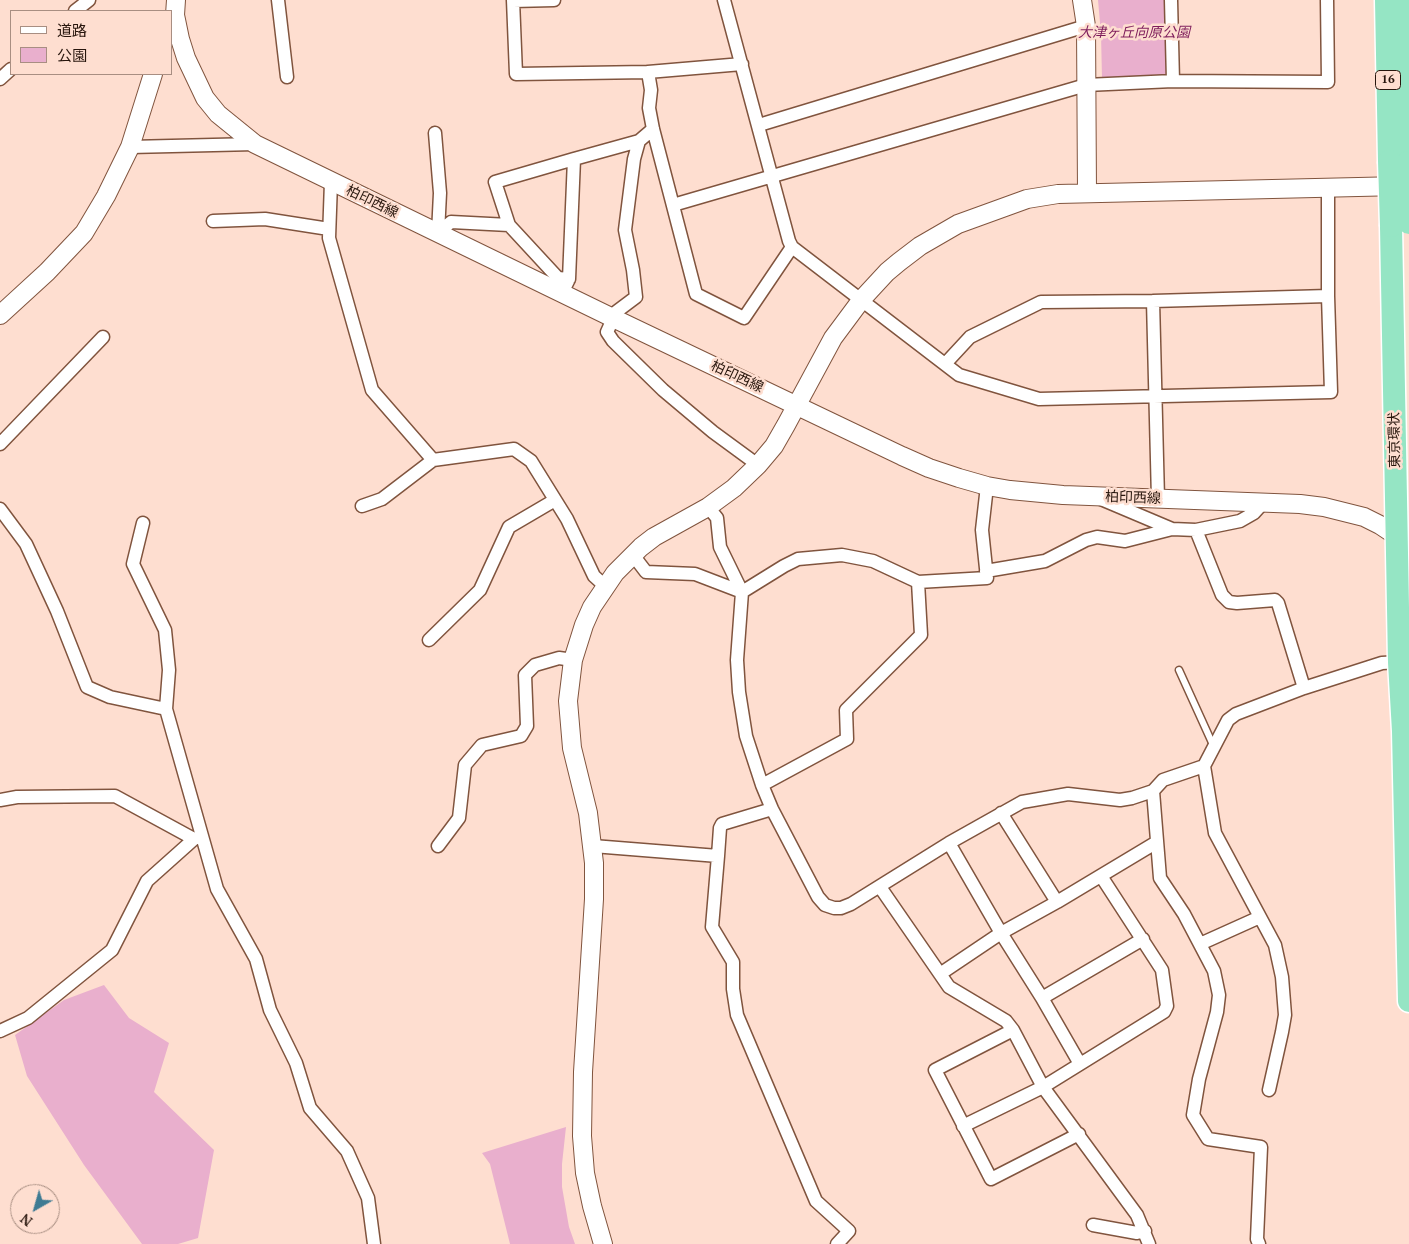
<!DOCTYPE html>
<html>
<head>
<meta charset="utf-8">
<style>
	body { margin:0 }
	#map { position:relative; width:1409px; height:1244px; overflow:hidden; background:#feded0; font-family:"PT Serif","Noto Sans JP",serif }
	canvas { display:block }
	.legend { position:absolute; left:10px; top:10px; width:162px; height:65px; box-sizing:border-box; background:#feded0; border:1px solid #a88e82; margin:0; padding:6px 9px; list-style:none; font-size:15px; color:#28160d }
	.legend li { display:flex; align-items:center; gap:10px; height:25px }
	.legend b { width:25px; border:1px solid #a88e82 }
	.north { position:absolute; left:10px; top:1184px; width:50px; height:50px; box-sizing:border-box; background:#feded0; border:1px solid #a88e82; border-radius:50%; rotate:218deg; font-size:14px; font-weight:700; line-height:20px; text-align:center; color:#28160d }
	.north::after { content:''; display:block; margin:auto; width:18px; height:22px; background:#3f7b93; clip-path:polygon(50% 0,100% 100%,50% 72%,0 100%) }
</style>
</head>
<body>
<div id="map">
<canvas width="1409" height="1244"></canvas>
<ul class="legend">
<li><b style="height:6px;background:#fff"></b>道路</li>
<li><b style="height:14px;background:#e9afcd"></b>公園</li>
</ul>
<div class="north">N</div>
</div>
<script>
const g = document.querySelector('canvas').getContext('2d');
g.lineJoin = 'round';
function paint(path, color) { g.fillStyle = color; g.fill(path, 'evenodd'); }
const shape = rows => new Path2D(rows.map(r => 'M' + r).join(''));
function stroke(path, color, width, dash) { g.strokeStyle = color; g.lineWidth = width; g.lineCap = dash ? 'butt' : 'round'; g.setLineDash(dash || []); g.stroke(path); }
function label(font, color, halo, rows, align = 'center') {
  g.font = font + ' "PT Serif","Noto Sans JP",serif'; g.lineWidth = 5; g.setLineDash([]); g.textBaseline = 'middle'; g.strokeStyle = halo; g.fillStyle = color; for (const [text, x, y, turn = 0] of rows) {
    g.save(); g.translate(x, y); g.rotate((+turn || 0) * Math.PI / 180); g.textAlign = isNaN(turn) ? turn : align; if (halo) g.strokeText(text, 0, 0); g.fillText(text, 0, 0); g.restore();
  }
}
paint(shape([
	[1098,0,1166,0,1167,74,1163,77,1102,78,1101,34],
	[104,985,129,1018,169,1043,154,1092,214,1150,198,1238,178,1244,142,1244,84,1165,27,1076,15,1035,64,1000],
	[566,1127,562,1164,562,1187,569,1227,575,1244,510,1244,490,1164,482,1153]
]), '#e9afcd');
const lane = shape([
	[1179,670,1214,747]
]);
const street = shape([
	[278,0,287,77],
	[513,0,516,74,648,72,742,64],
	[724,0,789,241,792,247],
	[1171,0,1173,81],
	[513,1,554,0],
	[75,11,89,0],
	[648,72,651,90,649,108,653,129,696,294,744,318,792,247,959,375,1039,399,1331,392,1328,296,1328,188],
	[0,79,11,69],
	[759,125,1086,26],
	[653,129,639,141,634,159,625,230,633,270,636,297,616,312,607,332,613,341,663,390,713,432,758,465],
	[435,133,440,193,438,233,451,222,509,225,495,182,574,159],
	[130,147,255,144],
	[331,182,329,238,372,390,433,460,514,449,531,461,567,519,594,576,605,586],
	[673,205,1086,85,1173,81,1328,82,1327,0],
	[213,221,265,219,329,229],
	[509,225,558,278,569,279],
	[562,293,569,279,574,159,639,141],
	[945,364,970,337,1041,302,1153,301],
	[0,444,103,337],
	[1101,499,1172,529],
	[1158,499,1153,301,1328,296],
	[1264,502,1254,513,1240,521,1196,530,1222,595,1229,602,1237,603,1275,600,1278,603,1304,688],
	[362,506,382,499,433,460],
	[708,507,717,518,720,547,742,592,737,660,739,692,746,736,762,785,772,809,818,897,825,905,834,908,841,908,851,904,949,843,1022,802,1068,794,1120,800,1132,798,1153,791,1163,780,1204,766,1228,720,1236,714,1304,688,1382,663,1399,662],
	[0,509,26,544,57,611,87,687,110,697,166,709,202,836],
	[143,523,133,564,165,630,169,670,166,709],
	[633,555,646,572,695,574,742,592,784,566,798,559,842,555,873,561,918,582],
	[986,571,1045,561,1086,540,1097,537,1125,541,1172,529,1196,530],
	[429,640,480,590,509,527,555,500],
	[1204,766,1215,833,1275,945,1282,977,1285,1015,1282,1032,1269,1090],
	[762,785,847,739,846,710,921,635,918,582,987,578,982,530,987,486],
	[1153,791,1160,878,1184,914,1214,971,1219,995,1217,1012,1199,1079,1193,1115,1208,1139,1261,1147,1257,1239,1259,1244],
	[0,800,17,797,115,796,194,839,202,836,217,889,256,959,270,1010,296,1063,310,1108,347,1151,368,1198,374,1244],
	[1001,813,1057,902],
	[949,843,1001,933,1042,998,1080,1064],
	[438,846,459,818,465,765,482,745,521,736,527,726,525,675,535,665,559,658,573,660],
	[593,846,718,856,720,828,722,824,772,809],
	[718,856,712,927,733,962,733,989,737,1015,816,1201,849,1231,837,1244],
	[880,887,949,987,1006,1021,1013,1030,1043,1087,1137,1215,1149,1244],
	[1200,944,1260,917],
	[940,974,1001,933,1057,902,1157,842],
	[1042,998,1143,939],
	[1013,1030,935,1070,991,1179,1079,1134],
	[0,1031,28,1018,112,950,147,881,194,839],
	[963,1126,1043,1087,1164,1012,1167,1006,1162,970,1101,876],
	[1093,1225,1137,1233,1145,1231]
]);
const secondary = shape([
	[176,0,175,15,180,39,186,58,205,98,218,114,255,144,613,318,902,456,929,468,959,478,987,486,1010,490,1063,495,1300,504,1324,507,1364,517,1380,525,1398,537,1409,549],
	[1082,0,1086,26,1087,193],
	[0,315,47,272,84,233,106,196,130,147,153,74],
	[603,1244,592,1206,585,1173,582,1136,583,1072,594,899,594,863,588,813,572,748,568,701,573,660,584,625,592,607,615,573,641,547,654,537,708,507,734,488,758,465,774,446,786,425,833,338,862,299,887,272,899,262,920,246,958,224,1027,199,1058,194,1401,186]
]);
const highway = shape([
	[1386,0,1389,161],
	[1404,0,1408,162],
	[1391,226,1399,662,1403,731,1409,1001]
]);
stroke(lane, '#80543e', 9);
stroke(street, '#80543e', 15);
stroke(secondary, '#80543e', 20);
stroke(highway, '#fff', 25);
stroke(lane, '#fff', 6);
stroke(street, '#fff', 12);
stroke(secondary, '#fff', 18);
stroke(highway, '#95e5c4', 22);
const highwayBridge = shape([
	[1389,161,1391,226],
	[1408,162,1409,223]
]);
stroke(highwayBridge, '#fff', 25, []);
stroke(highwayBridge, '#95e5c4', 22);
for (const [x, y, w] of [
	[1388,80,25]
]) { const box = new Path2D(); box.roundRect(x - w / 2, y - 9.5, w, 19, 4); g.fillStyle = '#feded0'; g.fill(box); stroke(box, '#28160d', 1); }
label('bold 12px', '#28160d', null, [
	["16",1388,80]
]);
label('italic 14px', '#7e1c5b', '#feded0', [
	["大津ヶ丘向原公園",1134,33]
]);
label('14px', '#28160d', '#feded0', [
	["柏印西線",372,202,26],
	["柏印西線",737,377,25],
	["東京環状",1395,440,-91],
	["柏印西線",1133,498,2]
]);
</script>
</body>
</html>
